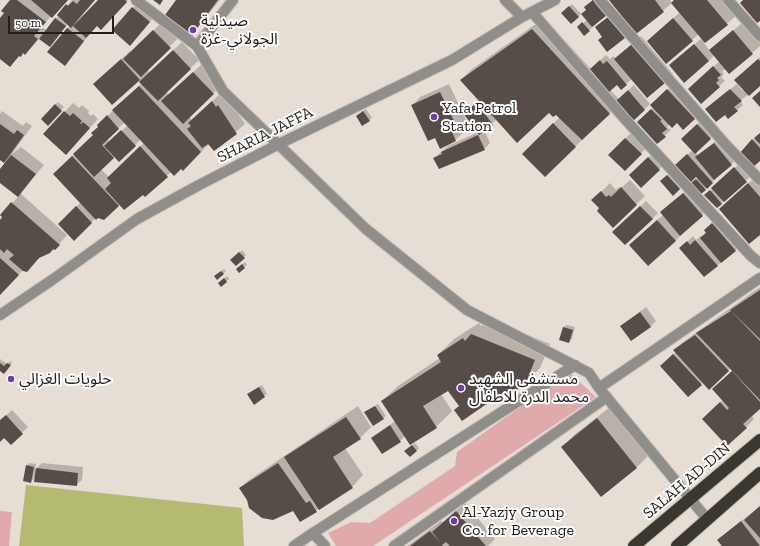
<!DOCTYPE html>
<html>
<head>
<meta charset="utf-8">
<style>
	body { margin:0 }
	#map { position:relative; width:760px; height:546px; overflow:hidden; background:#e6ddd4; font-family:"Zilla Slab",serif }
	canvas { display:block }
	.scale { position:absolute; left:8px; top:16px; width:106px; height:18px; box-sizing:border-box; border:2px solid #211e1b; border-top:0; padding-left:5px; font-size:12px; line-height:14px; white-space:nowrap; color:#211e1b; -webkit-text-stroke:3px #fff; paint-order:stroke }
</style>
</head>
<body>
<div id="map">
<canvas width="760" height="546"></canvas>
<div class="scale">50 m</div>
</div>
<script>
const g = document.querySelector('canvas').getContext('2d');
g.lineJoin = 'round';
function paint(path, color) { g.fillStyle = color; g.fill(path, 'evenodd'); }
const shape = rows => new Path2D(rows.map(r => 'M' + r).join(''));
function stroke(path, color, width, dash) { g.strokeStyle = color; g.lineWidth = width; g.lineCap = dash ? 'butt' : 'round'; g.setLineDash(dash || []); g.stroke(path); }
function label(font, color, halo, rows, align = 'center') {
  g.font = font + ' "Zilla Slab","Noto Sans Arabic",serif'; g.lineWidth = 4; g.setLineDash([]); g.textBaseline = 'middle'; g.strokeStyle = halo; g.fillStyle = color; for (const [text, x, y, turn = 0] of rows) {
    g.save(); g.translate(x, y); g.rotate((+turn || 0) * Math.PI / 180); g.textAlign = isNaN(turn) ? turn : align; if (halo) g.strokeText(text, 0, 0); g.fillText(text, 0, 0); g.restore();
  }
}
paint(shape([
	[569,372,596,397,373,546,336,546,328,533,351,522,370,523,455,466,457,452],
	[0,511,12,512,9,546,0,546]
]), '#e0aaad');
paint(shape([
	[26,485,242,508,244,546,19,546]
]), '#b4bb70');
paint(shape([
	[11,0,68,0,52,17,51,16,42,27,46,30,72,0,94,0,74,23,76,25,99,0,128,0,109,20,97,25,70,59,67,28,70,26,68,24,50,45,40,38,25,54,24,52,20,55,10,65,0,57,0,19,6,13],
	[177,0,220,0,192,34],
	[593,0,605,0,606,15,585,34,578,27,587,20,587,9,585,7],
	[610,0,670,0,672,3,675,0,723,0,736,16,704,43,710,51,743,22,760,43,760,46,729,73,726,68,722,72,724,74,721,77,725,81,701,102,695,83,720,61,714,55,709,61,676,60,702,38,699,34,692,40,657,33,680,12,672,3,636,33],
	[138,2,155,16,135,39,133,8],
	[572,4,581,14,578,17,565,10],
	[614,12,630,32,624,37,599,40,603,36,596,28],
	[544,18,591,69,606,55,610,59,613,56,616,59,641,36,673,74,648,97,632,79,621,88,617,84,610,90,619,99,634,85,650,104,633,120,619,104,545,176,523,154,560,117,556,114,549,112,497,119,484,130,490,143,484,149,434,158,448,146,478,132,464,113,479,100,461,80,472,69],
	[162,22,178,38,147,70,150,72,182,42,199,60,166,92,169,95,202,64,222,85,189,116,192,120,221,93,227,97,245,124,214,150,209,144,194,159,171,172,145,196,143,194,120,204,103,219,98,217,96,218,74,239,59,224,81,202,63,165,94,135,99,127,98,125,142,83,138,80,103,76,130,51,131,53],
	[125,122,128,125,110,142,107,139],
	[141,139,144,143,109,177,101,169,115,156,135,145],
	[760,57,760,85,740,101,743,105,737,110,712,104,737,84,743,91,745,89,742,74],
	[449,84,466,120,461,125,464,132,455,140,435,136,412,106,420,97],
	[674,84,700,113,695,119,670,124,667,127,671,130,657,143,644,116,654,107,657,99],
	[58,102,64,107,48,124,42,119],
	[73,103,79,108,82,105,89,111,88,113,91,116,93,114,98,119,74,145,44,134],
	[366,109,372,118,369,120,357,116],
	[2,111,23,126,26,122,32,126,12,154,21,147,44,165,20,193,67,235,55,249,40,257,27,271,23,270,0,295,0,221,4,217,1,215,18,197,0,182,0,171,6,163,0,159,0,114],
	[703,119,716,133,696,152,698,155,720,138,737,159,701,192,693,183,698,178,682,159,693,150,688,133],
	[631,133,647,147,625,170,609,155],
	[760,134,760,160,741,154,753,140],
	[654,152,665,163,641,187,630,175],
	[741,162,752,175,717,207,706,195],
	[671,173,682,186,673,194,664,178],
	[757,176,760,179,760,233,728,201],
	[630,180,645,196,613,227,593,200,610,183,616,190,618,187,620,189],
	[692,185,711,206,702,215,675,241,639,236,663,215,661,213],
	[646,201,658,213,652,219,619,226],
	[718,218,741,245,712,270,686,243,693,236,696,240,702,235,703,236,711,225],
	[242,250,246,255,236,265,232,260],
	[245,262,247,265,244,267,240,266],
	[224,269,226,271,223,274,218,274],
	[227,276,229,279,221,286,219,283],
	[760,287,760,408,752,416,754,419,746,427,712,410,723,400,713,389,733,370,731,368,709,388,703,382,688,395,667,360,676,352,674,350,683,342],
	[646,307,656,321,650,327,622,326],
	[488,319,550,344,540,368,524,384,460,405,448,389,441,394,452,411,436,427,405,436,400,441,373,438,395,421,382,401,398,386,440,358,438,355,454,339,479,323,481,326],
	[566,325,575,327,572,339,569,342,564,327],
	[0,359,7,364,11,361,12,362,7,370,0,369],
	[262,385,267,394,254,403,251,392],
	[378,404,386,416,383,418,366,412],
	[358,406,371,427,360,438,345,448,363,475,352,487,300,521,293,509,248,500,240,488,249,480],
	[609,408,648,456,636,468,562,447,574,435],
	[12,410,28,427,11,443,4,436,0,441,0,421],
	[415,443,419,448,416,451,408,448],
	[29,463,36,464,35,470,42,463,83,467,82,480,76,485,35,477,31,482,27,466],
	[465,503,495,539,488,546,407,546,441,521,443,522],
	[760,506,760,546,723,546,718,540]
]), '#0003');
paint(shape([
	[10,0,17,0,46,22,34,36,38,39,25,55,23,53,21,57,19,56,10,67,0,59,0,18,4,13,1,11],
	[31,0,68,0,52,18],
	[80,0,95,0,71,28,57,15,66,4,68,6,73,1,77,4],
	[98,0,125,0,127,2,101,30,97,26,86,38,73,26],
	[153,0,163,0,160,5],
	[176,0,218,0,192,35,165,15],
	[593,0,607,15,592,27,581,14,586,10,584,7],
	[609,0,655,0,664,12,636,34],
	[674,0,707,0,728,25,705,43,671,3],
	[743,0,760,0,760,21,757,23,740,3],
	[569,6,579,17,571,24,561,13],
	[132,7,150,22,130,46,112,30],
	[608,17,625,38,607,52,598,40,602,37,595,27],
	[55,18,66,26,50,47,39,39],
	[673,18,693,41,666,64,647,41],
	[582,22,590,31,584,36,577,27],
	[67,28,84,41,65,66,47,52],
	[532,29,610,114,582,140,556,115,553,117,549,113,517,143,460,80],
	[153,30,171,48,141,77,123,59],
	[733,30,753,54,729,74,709,50],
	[632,44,665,83,647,98,614,59],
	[694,44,709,61,684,83,669,65],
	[173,50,191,69,158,101,139,82],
	[121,59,140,80,112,105,93,84],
	[758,59,760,61,760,86,749,96,734,80],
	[600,60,603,64,607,61,627,85,621,90,617,85,609,92,590,69],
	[713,66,721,75,717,78,719,80,716,83,720,87,701,104,688,89],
	[193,72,214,94,183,124,161,101],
	[139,86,201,152,183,171,181,169,174,176,112,110],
	[667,89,695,119,683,130,677,123,672,128,650,105],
	[730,89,742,101,734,107,738,111,728,119,725,115,716,122,705,109],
	[628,90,645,110,633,121,616,101],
	[760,91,760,107,752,98],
	[440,92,458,129,452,132,456,141,440,149,435,138,428,141,411,105],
	[212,101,216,107,218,105,237,134,214,151,208,144,202,148,187,129,191,126,188,123],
	[477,103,493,125,479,135,463,113],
	[55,104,62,111,48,126,41,119],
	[651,109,662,120,660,121,667,129,662,133,666,137,657,144,637,122],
	[64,111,70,116,73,113,82,121,80,123,81,124,83,122,90,128,66,155,43,134],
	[363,111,370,121,362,126,356,116],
	[107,115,119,129,102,145,114,158,94,177,73,154,93,135,91,133,98,127,97,125],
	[553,123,576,147,545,177,522,154],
	[0,124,14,134,17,130,24,135,4,163,0,160],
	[697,124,711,139,695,154,681,139],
	[121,130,136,146,119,162,104,146],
	[760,133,760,144,754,138],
	[478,135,485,150,439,169,433,158,442,154,441,152],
	[625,138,642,154,625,171,608,155],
	[752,139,760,148,760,161,752,168,739,154],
	[714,143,732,165,714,180,695,157],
	[140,146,168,177,145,197,143,195,124,210,105,189,111,183,107,178],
	[687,154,713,183,707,189,696,177,691,182,675,165],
	[11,155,36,174,18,197,0,183,0,169],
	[72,156,119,206,104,220,98,218,96,220,53,174],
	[648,157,660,170,641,188,629,175],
	[734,167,747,182,724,202,711,188],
	[667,175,680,189,673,196,660,181],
	[696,179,706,190,701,194,691,183],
	[748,183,760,197,760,235,749,244,719,209],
	[621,187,637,205,613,228,597,211,599,208,591,200,601,191,606,197,609,195,611,197],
	[710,190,722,204,717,208,704,195],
	[683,193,703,216,680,236,660,212],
	[11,202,60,245,55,250,53,249,50,253,39,258,27,272,23,271,9,259,14,255,7,249,4,253,0,249,0,220,2,217,0,215],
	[76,206,92,223,74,241,58,224],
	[640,206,653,219,625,245,612,232],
	[657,220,676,241,648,266,629,245],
	[712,223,736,251,721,263,700,238,706,233,704,230],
	[695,240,718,266,704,277,679,248,687,241,690,245],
	[239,252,245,258,236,266,230,260],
	[0,258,19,275,0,295],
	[242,264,245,268,239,273,236,269],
	[221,271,224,274,217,280,214,276],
	[224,278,227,282,221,287,218,283],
	[760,290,760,339,730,310],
	[731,311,760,341,760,400,696,333],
	[640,312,651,327,631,341,620,326],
	[563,327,573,330,569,343,559,340],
	[471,334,535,360,525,385,503,398,501,394,462,421,454,410,459,406,448,391,423,406,437,428,410,445,381,401,441,362,437,355,463,338,465,341],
	[695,335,729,371,709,390,673,350],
	[673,354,702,385,688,397,660,366],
	[0,363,4,366,7,363,11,365,4,374,0,371],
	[732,371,760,402,760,409,743,424,747,428,727,446,702,419,720,402,727,410,729,408,712,389],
	[259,387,265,397,254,405,247,394],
	[375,406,384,419,373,426,364,412],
	[6,415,23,434,11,445,4,438,0,442,0,420],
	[346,417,361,439,333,457,353,488,319,510,284,457],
	[597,418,637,468,601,497,561,447],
	[390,425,401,442,382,454,371,438],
	[412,445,417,451,410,457,404,451],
	[278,463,306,503,310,501,317,512,300,522,293,511,273,520,262,518,249,508,247,500,239,488],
	[26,465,34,467,31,483,23,481],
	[36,468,78,473,77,486,34,482],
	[760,506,760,538,744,520],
	[456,511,486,546,450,546,446,542,442,545,432,532],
	[741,521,760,546,722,546,717,540],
	[430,531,443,546,410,546]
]), '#564c48');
const minor = shape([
	[136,0,197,46],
	[233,0,197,46,223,91,366,229,467,310,589,373,599,388,707,519],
	[505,0,522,17],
	[600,0,726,145,760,180],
	[728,0,760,36],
	[532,12,624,118,751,256,760,263],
	[0,315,52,280,137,219,199,185,279,144,452,60,522,17,555,0],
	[599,388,760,278],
	[294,546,313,533],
	[325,546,313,533,575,365],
	[394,546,607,397]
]);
const highway = shape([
	[634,546,760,440],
	[677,546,760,473]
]);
stroke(minor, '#c3bbb3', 12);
stroke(highway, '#c3bbb3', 14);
stroke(minor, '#908e8a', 10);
stroke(highway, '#3a372e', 12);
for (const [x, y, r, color] of [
	[193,30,4,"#733ab0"],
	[434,117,4,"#733ab0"],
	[11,379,4,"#733ab0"],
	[461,388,4,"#733ab0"],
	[454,521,4,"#733ab0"]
]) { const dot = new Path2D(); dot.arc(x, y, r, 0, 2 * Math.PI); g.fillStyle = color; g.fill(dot); stroke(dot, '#fff', 1.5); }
label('16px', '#211e1b', '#fff', [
	["صيدلية",201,21],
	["الجولاني-غزة",201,39],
	["Yafa Petrol",442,108],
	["Station",442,126],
	["حلويات الغزالي",19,379],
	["مستشفى الشهيد",469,379],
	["محمد الدرة للاطفال",469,397],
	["Al-Yazjy Group",462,512],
	["Co. for Beverage",462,530]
], 'left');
label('16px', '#211e1b', '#fff', [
	["SHARIA JAFFA",265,135,-27],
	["SALAH AD-DIN",687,481,-40]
]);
</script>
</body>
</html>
